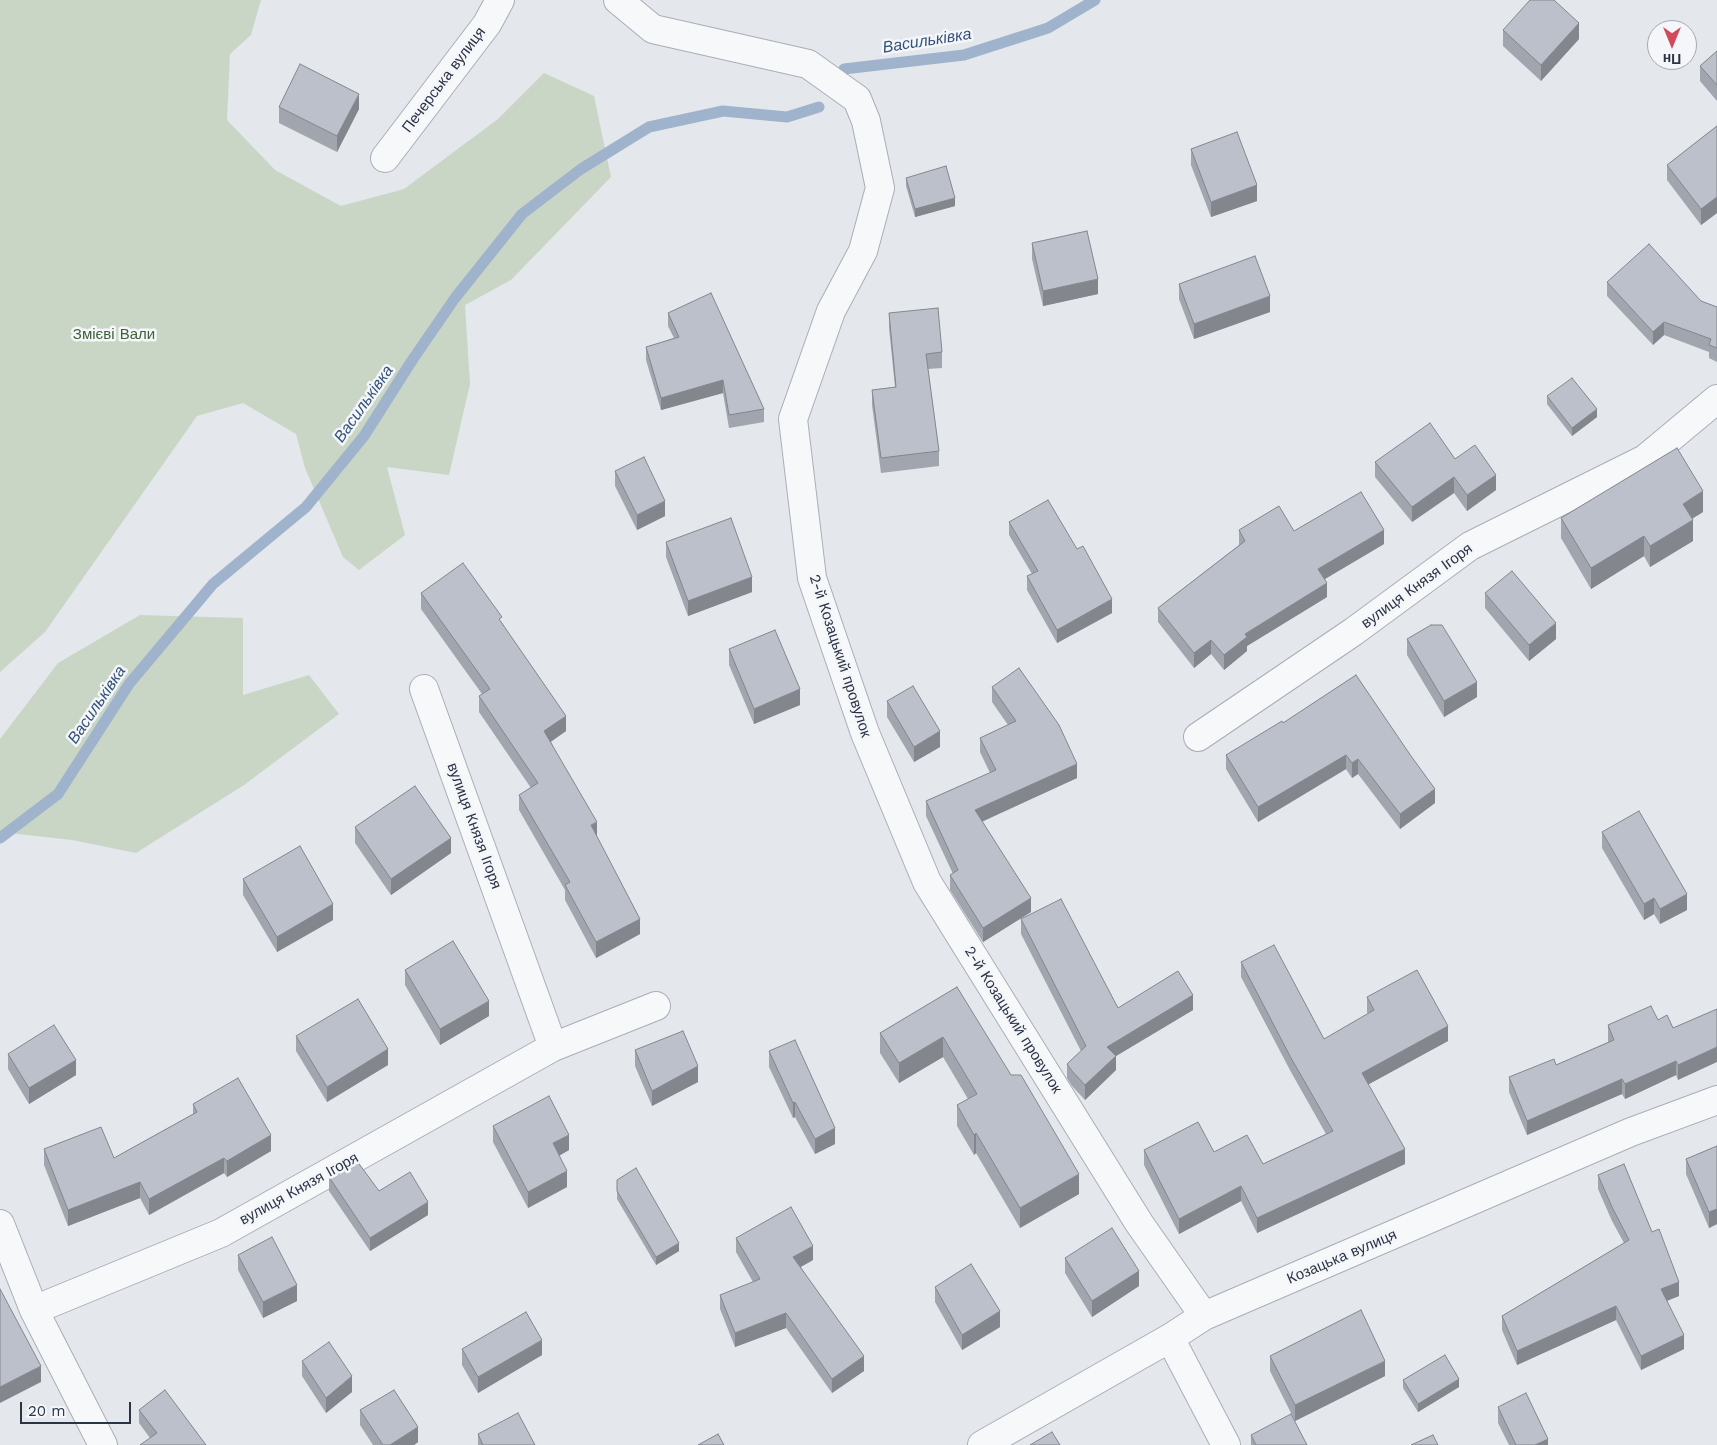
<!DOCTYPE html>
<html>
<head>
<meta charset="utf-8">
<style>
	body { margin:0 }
	#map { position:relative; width:1717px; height:1445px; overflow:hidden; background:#e4e7ec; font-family:"Work Sans",sans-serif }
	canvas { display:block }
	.north { position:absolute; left:1647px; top:20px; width:50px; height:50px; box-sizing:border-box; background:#f4f6f9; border:1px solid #a4a8b1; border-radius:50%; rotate:180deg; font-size:14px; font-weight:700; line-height:20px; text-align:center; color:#2b3445 }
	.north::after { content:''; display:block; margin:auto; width:18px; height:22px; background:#d1495b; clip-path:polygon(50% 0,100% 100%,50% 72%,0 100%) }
	.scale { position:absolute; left:20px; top:1402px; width:111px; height:22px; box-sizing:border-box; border:2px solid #2b3445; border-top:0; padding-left:6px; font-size:15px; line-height:18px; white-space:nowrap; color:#2b3445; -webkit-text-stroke:4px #f4f6f9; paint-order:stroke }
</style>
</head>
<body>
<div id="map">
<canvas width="1717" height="1445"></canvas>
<div class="north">Пн</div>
<div class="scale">20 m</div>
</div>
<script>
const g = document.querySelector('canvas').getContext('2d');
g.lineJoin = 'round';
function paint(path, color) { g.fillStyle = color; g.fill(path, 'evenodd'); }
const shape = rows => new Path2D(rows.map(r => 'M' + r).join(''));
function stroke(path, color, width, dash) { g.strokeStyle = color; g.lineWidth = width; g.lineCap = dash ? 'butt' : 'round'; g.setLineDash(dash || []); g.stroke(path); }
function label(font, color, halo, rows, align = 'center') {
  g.font = font + ' "Work Sans",sans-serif'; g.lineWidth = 5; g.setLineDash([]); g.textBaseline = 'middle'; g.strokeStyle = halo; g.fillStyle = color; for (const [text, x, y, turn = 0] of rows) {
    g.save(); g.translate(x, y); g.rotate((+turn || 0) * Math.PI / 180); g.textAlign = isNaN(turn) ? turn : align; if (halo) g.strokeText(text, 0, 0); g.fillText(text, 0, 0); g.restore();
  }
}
paint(shape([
	[0,0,261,0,251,35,230,54,227,120,275,170,341,206,404,189,498,119,544,73,594,96,611,177,511,280,465,305,470,384,449,475,387,467,405,535,359,570,343,557,305,468,296,434,243,403,197,416,45,632,0,672],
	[140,615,243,618,243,695,309,675,339,714,244,785,136,853,72,840,0,832,0,739,58,663]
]), '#c9d6c5');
stroke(shape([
	[844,69,964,55,1048,28,1095,0],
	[0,838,58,794,129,684,213,584,306,507,364,436,413,359,455,298,522,214,581,169,649,127,723,111,787,117,819,107]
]), '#9fb4cc', 11);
const street = shape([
	[618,0,653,29,808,64,857,99,866,121,880,188,863,251,831,311,793,419,812,578,865,733,927,882,1139,1223,1204,1316],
	[385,158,487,24,500,0],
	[424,689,553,1047],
	[1198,737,1353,632,1470,546,1645,459,1717,399],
	[0,1224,34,1310,103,1445],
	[34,1310,221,1233,553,1047,656,1006],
	[1170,1338,1226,1445],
	[982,1445,1170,1338,1204,1316,1631,1132,1717,1100]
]);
stroke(street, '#a9aeb7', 30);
stroke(street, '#f7f8fa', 28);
paint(shape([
	[1503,30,1579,39,1541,81,1503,46],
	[1717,51,1717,101,1700,81,1700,66],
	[279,107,359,109,337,152,279,123],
	[1717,126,1717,213,1701,225,1667,180,1667,165],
	[1191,149,1257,201,1211,217,1191,165],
	[906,178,955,206,915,217,906,186],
	[1032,243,1098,294,1043,306,1032,259],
	[1607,282,1701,301,1717,307,1717,362,1709,358,1709,352,1664,335,1653,345,1607,296],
	[1179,284,1270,312,1194,339,1179,299],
	[668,313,764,409,764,422,729,428,723,393,661,410,646,360,646,347,674,338,668,326],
	[889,313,942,352,942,368,928,369,939,451,939,466,881,473,872,405,872,390,895,387,889,328],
	[1547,396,1597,417,1572,436,1547,404],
	[1455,459,1496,490,1467,511,1454,493,1412,522,1375,477,1375,462],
	[615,471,665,516,637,530,615,486],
	[1703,512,1692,519,1693,541,1650,567,1644,556,1591,589,1561,538,1561,518],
	[1009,522,1112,613,1057,643,1027,590,1027,576,1032,574,1009,535],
	[1239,530,1294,531,1384,544,1325,579,1327,597,1247,646,1247,651,1224,670,1211,654,1194,668,1158,622,1158,608,1239,545],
	[666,542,752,592,688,616,666,557],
	[421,593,502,623,566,731,551,742,597,837,640,934,596,958,565,900,565,890,519,810,519,795,531,788,479,712,479,696,482,694,421,609],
	[1485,593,1556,639,1529,661,1485,608],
	[1407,639,1477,697,1444,717,1407,655],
	[729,649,800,705,754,724,729,665],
	[1356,675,1435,803,1400,829,1358,774,1352,778,1346,769,1258,822,1226,769,1226,755,1283,723],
	[992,687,1077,778,982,821,1031,912,983,942,950,890,950,875,953,874,926,816,926,801,990,773,980,752,980,738,1008,725,992,702],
	[887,701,940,747,914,762,887,717],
	[355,827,451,853,391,895,355,843],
	[1602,832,1687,910,1660,924,1654,914,1644,920,1602,848],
	[243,879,333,920,277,952,243,895],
	[1021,919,1118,1008,1193,1010,1116,1056,1116,1070,1085,1100,1072,1086,1067,1078,1067,1064,1081,1051,1021,934],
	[1241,962,1324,1039,1368,1014,1367,1012,1367,997,1448,1041,1368,1084,1405,1164,1257,1233,1241,1201,1179,1234,1144,1165,1144,1150,1214,1152,1263,1164,1326,1134,1291,1072,1241,977],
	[405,970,489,1016,440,1045,405,985],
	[957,987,1079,1194,1020,1228,976,1153,974,1155,957,1126,957,1105,968,1099,943,1057,899,1083,880,1053,880,1033],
	[1717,1009,1678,1080,1676,1075,1625,1099,1622,1094,1527,1135,1509,1092,1509,1077,1556,1065,1608,1042,1608,1025,1658,1020,1673,1028],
	[296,1036,388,1065,327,1102,296,1051],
	[635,1050,698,1082,652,1106,635,1066],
	[769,1051,835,1144,815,1154,795,1117,793,1118,769,1067],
	[8,1054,76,1075,29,1104,8,1069],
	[193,1104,271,1151,227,1177,224,1173,149,1215,140,1198,68,1226,44,1165,44,1149,114,1158,193,1114],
	[493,1126,569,1150,559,1156,567,1187,528,1208,493,1142],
	[1717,1146,1717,1224,1709,1228,1686,1174,1686,1159],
	[1598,1175,1679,1296,1667,1301,1684,1349,1641,1370,1616,1320,1517,1365,1502,1330,1502,1316,1624,1243,1612,1221,1598,1189],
	[329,1177,379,1191,428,1215,370,1251,329,1191],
	[617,1180,679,1251,656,1265,617,1199],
	[736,1238,813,1260,801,1267,864,1371,832,1393,786,1328,735,1347,720,1309,720,1295,753,1282,736,1252],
	[238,1255,297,1301,263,1318,238,1270],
	[1065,1258,1139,1286,1092,1317,1065,1273],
	[935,1287,1000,1327,962,1350,935,1302],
	[462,1349,542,1355,478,1393,462,1365],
	[1270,1356,1385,1376,1295,1421,1270,1371],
	[302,1361,352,1392,326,1413,302,1376],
	[1403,1380,1459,1387,1418,1412,1403,1388],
	[1498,1407,1548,1445,1509,1445,1498,1423],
	[139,1410,206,1445,150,1438,139,1423],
	[360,1410,418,1442,414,1445,373,1445,360,1425],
	[478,1434,535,1445,478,1445],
	[1251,1435,1307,1445,1251,1445]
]), '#a1a5ae');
paint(shape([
	[1579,23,1579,39,1541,81,1541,65],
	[359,94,359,109,337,152,337,136],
	[1257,185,1257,201,1211,217,1211,202],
	[1717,197,1717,213,1701,225,1701,209],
	[955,198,955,206,915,217,915,209],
	[1098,279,1098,294,1043,306,1043,291],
	[1270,296,1270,312,1194,339,1194,324],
	[1664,322,1664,335,1653,345,1653,332],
	[723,380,723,393,661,410,661,398],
	[1597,409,1597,417,1572,436,1572,428],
	[1496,475,1496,490,1467,511,1467,495],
	[1454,477,1454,493,1412,522,1412,507],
	[1703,491,1703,512,1683,524,1683,504],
	[665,501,665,516,637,530,637,515],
	[1693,520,1693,541,1650,567,1650,546],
	[1384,530,1384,544,1318,583,1318,569],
	[1644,536,1644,556,1591,589,1591,568],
	[752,577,752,592,688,616,688,601],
	[1327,583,1327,597,1247,646,1247,651,1224,670,1224,655,1245,634],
	[1112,599,1112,613,1057,643,1057,630],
	[1556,623,1556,639,1529,661,1529,645],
	[1211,640,1211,654,1194,668,1194,653],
	[1477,682,1477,697,1444,717,1444,701],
	[800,689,800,705,754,724,754,709],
	[566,716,566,731,544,746,544,731],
	[940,731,940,747,914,762,914,747],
	[1346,755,1346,769,1258,822,1258,807],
	[1358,759,1358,774,1352,778,1352,763],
	[1077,764,1077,778,975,825,975,810],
	[1435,789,1435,803,1400,829,1400,814],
	[597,822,597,837,591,825],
	[451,838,451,853,391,895,391,879],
	[1687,894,1687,910,1660,924,1660,909],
	[1031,898,1031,912,983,942,983,928],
	[1654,898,1654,914,1644,920,1644,904],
	[333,904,333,920,277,952,277,937],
	[640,919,640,934,596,958,596,942],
	[1193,995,1193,1010,1116,1056,1116,1070,1085,1100,1085,1085,1107,1047],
	[489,1001,489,1016,440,1045,440,1029],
	[1448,1026,1448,1041,1362,1088,1362,1073],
	[943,1037,943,1057,899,1083,899,1063],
	[1717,1047,1717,1062,1678,1080,1678,1065],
	[388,1049,388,1065,327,1102,327,1087],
	[76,1060,76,1075,29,1104,29,1088],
	[1676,1061,1676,1075,1625,1099,1625,1084],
	[698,1066,698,1082,652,1106,652,1091],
	[1622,1079,1622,1094,1527,1135,1527,1121],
	[795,1102,795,1117,793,1118,793,1103],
	[835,1128,835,1144,815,1154,815,1139],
	[976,1133,976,1153,974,1155,974,1135],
	[271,1135,271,1151,227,1177,227,1161],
	[569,1135,569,1150,553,1159,553,1143],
	[1405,1149,1405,1164,1257,1233,1257,1218],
	[224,1158,224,1173,149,1215,149,1199],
	[567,1171,567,1187,528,1208,528,1192],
	[1079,1174,1079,1194,1020,1228,1020,1208],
	[140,1182,140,1198,68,1226,68,1210],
	[1241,1186,1241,1201,1179,1234,1179,1219],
	[428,1202,428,1215,370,1251,370,1238],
	[1717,1209,1717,1224,1709,1228,1709,1212],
	[679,1243,679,1251,656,1265,656,1257],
	[813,1246,813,1260,793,1271,793,1257],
	[1139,1271,1139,1286,1092,1317,1092,1301],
	[1679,1282,1679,1296,1661,1303,1661,1289],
	[297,1285,297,1301,263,1318,263,1302],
	[1616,1306,1616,1320,1517,1365,1517,1351],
	[1000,1311,1000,1327,962,1350,962,1335],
	[786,1313,786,1328,735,1347,735,1333],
	[1684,1335,1684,1349,1641,1370,1641,1356],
	[542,1340,542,1355,478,1393,478,1377],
	[864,1356,864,1371,832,1393,832,1379],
	[1385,1361,1385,1376,1295,1421,1295,1405],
	[41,1366,41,1382,0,1403,0,1387],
	[352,1376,352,1392,326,1413,326,1398],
	[1459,1379,1459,1387,1418,1412,1418,1404],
	[418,1427,418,1442,414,1445,390,1445],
	[1548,1439,1548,1445,1535,1445]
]), '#83868d');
const building = shape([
	[1530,0,1554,0,1579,23,1541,65,1503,30,1530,0],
	[1717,51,1717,85,1700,66,1717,51],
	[300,64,359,94,337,136,279,107,300,64],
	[1717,126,1717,197,1701,209,1667,165,1717,126],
	[1237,132,1257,185,1211,202,1191,149,1237,132],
	[946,166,955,198,915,209,906,178,946,166],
	[1087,231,1098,279,1043,291,1032,243,1087,231],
	[1649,244,1701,301,1717,307,1717,348,1709,345,1711,339,1664,322,1653,332,1607,282,1649,244],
	[1255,256,1270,296,1194,324,1179,284,1255,256],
	[711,293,764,409,729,415,723,380,661,398,646,347,679,337,668,313,711,293],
	[938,308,942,352,926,354,939,451,881,458,872,390,896,387,889,313,938,308],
	[1572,378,1597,409,1572,428,1547,396,1572,378],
	[1430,423,1455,459,1475,445,1496,475,1467,495,1454,477,1412,507,1375,462,1430,423],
	[1677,448,1703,491,1683,504,1693,520,1650,546,1644,536,1591,568,1561,518,1677,448],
	[644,457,665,501,637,515,615,471,644,457],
	[1361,492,1384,530,1318,569,1327,583,1245,634,1247,637,1224,655,1211,640,1194,653,1158,608,1245,541,1239,530,1279,506,1294,531,1361,492],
	[1048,500,1077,549,1083,546,1112,599,1057,630,1027,576,1038,571,1009,522,1048,500],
	[731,518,752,577,688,601,666,542,731,518],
	[463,563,502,617,499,619,566,716,544,731,597,822,591,825,640,919,596,942,565,885,570,882,519,795,538,783,479,696,490,689,421,593,463,563],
	[1512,571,1556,623,1529,645,1485,593,1512,571],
	[1431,625,1442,625,1477,682,1444,701,1407,639,1431,625],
	[775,630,800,689,754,709,729,649,775,630],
	[1019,668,1059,725,1077,764,975,810,1031,898,983,928,950,875,958,870,926,801,996,770,980,738,1016,721,992,687,1019,668],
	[1356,675,1411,756,1435,789,1400,814,1358,759,1352,763,1346,755,1258,807,1226,755,1282,721,1283,723,1356,675],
	[913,686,940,731,914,747,887,701,913,686],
	[415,786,451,838,391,879,355,827,415,786],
	[1639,811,1687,894,1660,909,1654,898,1644,904,1602,832,1639,811],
	[300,846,333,904,277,937,243,879,300,846],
	[1061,899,1118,1008,1178,971,1193,995,1107,1047,1116,1056,1085,1085,1072,1071,1067,1064,1086,1046,1021,919,1061,899],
	[453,941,489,1001,440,1029,405,970,453,941],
	[1274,945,1324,1039,1374,1010,1367,997,1417,970,1448,1026,1362,1073,1405,1149,1257,1218,1241,1186,1179,1219,1144,1150,1198,1122,1214,1152,1247,1135,1263,1164,1333,1131,1291,1058,1241,962,1274,945],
	[957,987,1011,1075,1021,1075,1079,1174,1020,1208,976,1133,974,1135,957,1105,977,1094,943,1037,899,1063,880,1033,957,987],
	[358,999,388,1049,327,1087,296,1036,358,999],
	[1651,1006,1658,1020,1667,1015,1673,1028,1717,1009,1717,1047,1678,1065,1676,1061,1625,1084,1622,1079,1527,1121,1509,1077,1554,1059,1556,1065,1614,1040,1608,1025,1651,1006],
	[54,1025,76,1060,29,1088,8,1054,54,1025],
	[683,1031,698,1066,652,1091,635,1050,683,1031],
	[795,1040,835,1128,815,1139,795,1102,793,1103,769,1051,795,1040],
	[238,1078,271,1135,227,1161,224,1158,149,1199,140,1182,68,1210,44,1149,101,1127,114,1158,197,1112,193,1104,238,1078],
	[549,1096,569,1135,553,1143,567,1171,528,1192,493,1126,549,1096],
	[1717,1146,1717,1209,1709,1212,1686,1159,1717,1146],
	[357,1161,379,1191,410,1172,428,1202,370,1238,329,1177,357,1161],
	[1624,1164,1652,1232,1659,1229,1679,1282,1661,1289,1684,1335,1641,1356,1616,1306,1517,1351,1502,1316,1629,1240,1612,1207,1598,1175,1624,1164],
	[636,1168,679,1243,656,1257,617,1191,617,1180,636,1168],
	[791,1207,813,1246,793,1257,864,1356,832,1379,786,1313,735,1333,720,1295,760,1279,736,1238,791,1207],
	[1112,1228,1139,1271,1092,1301,1065,1258,1112,1228],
	[272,1237,297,1285,263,1302,238,1255,272,1237],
	[971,1264,1000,1311,962,1335,935,1287,971,1264],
	[0,1289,41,1366,0,1387,0,1289],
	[1361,1310,1385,1361,1295,1405,1270,1356,1361,1310],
	[526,1312,542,1340,478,1377,462,1349,526,1312],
	[329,1342,352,1376,326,1398,302,1361,329,1342],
	[1445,1355,1459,1379,1418,1404,1403,1380,1445,1355],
	[165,1390,206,1445,140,1445,157,1433,139,1410,165,1390],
	[394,1390,418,1427,390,1445,383,1445,360,1410,394,1390],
	[1526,1393,1548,1439,1535,1445,1516,1445,1498,1407,1526,1393],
	[518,1413,535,1445,483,1445,478,1434,518,1413],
	[1291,1414,1307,1445,1256,1445,1251,1435,1291,1414],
	[1052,1432,1060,1445,1030,1445,1052,1432],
	[718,1434,724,1445,698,1445,718,1434],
	[1433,1435,1438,1445,1411,1445,1433,1435]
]);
paint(building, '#bbc0ca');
stroke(building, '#83868d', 1);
label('15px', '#2b3445', '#f4f6f9', [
	["Печерська вулиця",444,80,-53],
	["вулиця Князя Ігоря",1417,586,-36],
	["2-й Козацький провулок",840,656,72],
	["вулиця Князя Ігоря",474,826,70],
	["2-й Козацький провулок",1013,1020,58],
	["вулиця Князя Ігоря",299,1189,-29],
	["Козацька вулиця",1342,1257,-23]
]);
label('15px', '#3f6138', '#f4f6f9', [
	["Змієві Вали",114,335]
]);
label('italic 16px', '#34527a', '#f4f6f9', [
	["Васильківка",927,41,-9],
	["Васильківка",364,404,-55],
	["Васильківка",97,705,-56]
]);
</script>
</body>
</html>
